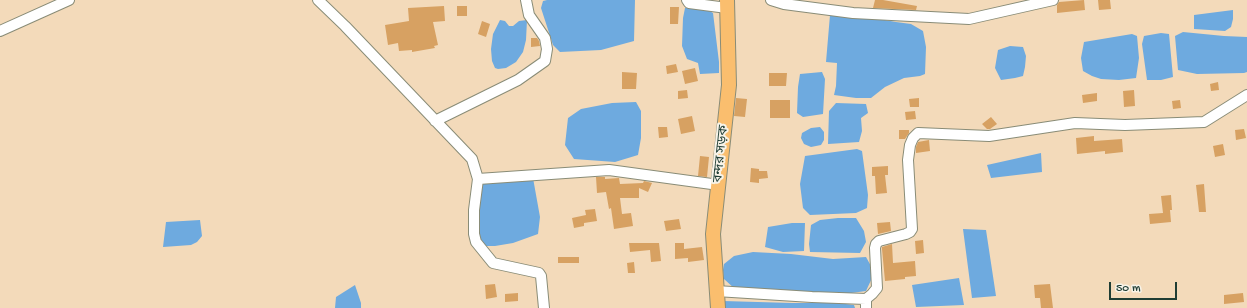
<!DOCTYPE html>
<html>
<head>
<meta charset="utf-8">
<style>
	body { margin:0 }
	#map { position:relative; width:1247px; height:308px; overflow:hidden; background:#f3daba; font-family:"Gochi Hand",sans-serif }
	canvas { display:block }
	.scale { position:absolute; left:1109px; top:282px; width:68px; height:18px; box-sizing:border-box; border:2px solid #1f3d34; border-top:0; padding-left:5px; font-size:12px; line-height:14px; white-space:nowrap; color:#1f3d34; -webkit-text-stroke:3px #f7f3e8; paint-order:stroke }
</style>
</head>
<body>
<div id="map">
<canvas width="1247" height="308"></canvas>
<div class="scale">50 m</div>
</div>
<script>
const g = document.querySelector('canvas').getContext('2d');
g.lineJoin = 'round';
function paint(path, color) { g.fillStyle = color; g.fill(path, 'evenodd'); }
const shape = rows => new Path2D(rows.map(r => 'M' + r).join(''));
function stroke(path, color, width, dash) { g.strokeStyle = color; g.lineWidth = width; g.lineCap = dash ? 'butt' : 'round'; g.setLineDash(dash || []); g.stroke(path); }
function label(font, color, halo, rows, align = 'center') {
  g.font = font + ' "Gochi Hand","Noto Sans Bengali",sans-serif'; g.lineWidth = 4; g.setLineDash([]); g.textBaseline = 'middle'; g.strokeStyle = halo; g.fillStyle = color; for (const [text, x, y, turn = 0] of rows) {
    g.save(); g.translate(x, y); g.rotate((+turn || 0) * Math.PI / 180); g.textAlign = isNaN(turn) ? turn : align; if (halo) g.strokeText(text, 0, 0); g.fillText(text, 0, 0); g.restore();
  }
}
paint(shape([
	[547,0,635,0,634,41,601,50,560,52,553,45,541,8,543,1],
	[702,7,713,13,719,62,719,73,700,74,698,63,687,59,682,46,683,18,685,8],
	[1233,10,1233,19,1231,27,1225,31,1194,29,1194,15],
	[830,15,879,19,896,22,911,24,923,31,926,47,925,74,920,76,904,78,885,87,871,98,856,98,834,95,836,86,837,63,826,62],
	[500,20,505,21,509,26,513,26,519,21,527,20,526,40,523,52,516,62,506,68,498,69,495,68,492,61,491,49,493,34],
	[1183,32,1224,36,1247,37,1247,72,1244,73,1197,74,1178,70,1175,36],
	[1161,33,1169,34,1173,77,1161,80,1147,80,1142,44,1144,36],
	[1132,34,1137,36,1139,58,1136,78,1119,80,1101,79,1092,76,1083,71,1081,58,1084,42],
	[1010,46,1023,47,1026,56,1025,67,1023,76,1015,78,1001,80,995,68,998,50],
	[822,72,825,79,823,114,803,117,797,113,798,87,800,74],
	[636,102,641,111,641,138,638,155,615,162,574,159,565,145,568,118,581,109,612,103],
	[836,103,866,104,868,113,861,118,862,131,859,142,828,144,829,111],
	[820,127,824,132,824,140,821,145,811,147,804,144,801,138,802,133,811,128],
	[857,149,862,151,868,195,867,208,856,213,810,215,803,208,800,184,805,156],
	[1041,153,1042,172,991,178,987,165],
	[533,178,540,217,538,234,513,243,495,246,484,246,480,244,475,222,481,183],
	[838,218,856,218,864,231,866,242,860,253,810,252,809,244,811,225,820,220],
	[200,220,202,236,197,242,191,245,163,247,166,222],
	[792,223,805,223,804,251,783,252,765,247,768,227],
	[963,229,986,230,996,296,972,298],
	[753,252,791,254,833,259,866,257,871,266,872,278,866,291,844,294,735,289,724,279,723,270,724,264,734,256],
	[959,278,964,305,916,307,912,285],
	[355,285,361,303,361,308,335,308,336,297],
	[723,301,792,303,838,303,854,305,855,308,724,308]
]), '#6eaadf');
paint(shape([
	[875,0,883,0,917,6,916,10,873,8],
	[1084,0,1085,10,1057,13,1057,5,1059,2],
	[1098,0,1110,0,1111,9,1099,10],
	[444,6,445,21,433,22,438,45,434,46,435,48,412,52,412,50,399,51,398,43,388,45,385,25,409,21,408,8],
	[457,6,467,6,467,16,457,16],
	[670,7,679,7,678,24,670,24],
	[482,21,490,24,486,37,478,34],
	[531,38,537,38,539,41,540,46,531,47],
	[676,64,678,72,667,74,666,66],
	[695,68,698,81,685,84,682,71],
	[622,72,637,73,636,89,622,89],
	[769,73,787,73,786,86,769,86],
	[1218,82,1219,90,1211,91,1210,84],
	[687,90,688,98,678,99,678,91],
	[1134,90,1135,106,1124,107,1123,91],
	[1097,93,1097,101,1083,103,1082,95],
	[736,98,747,99,745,117,734,116],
	[919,98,919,107,910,107,909,99],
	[770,100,790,100,790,118,770,118],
	[1180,100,1181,108,1173,109,1172,101],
	[915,111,916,119,906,120,905,112],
	[692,116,695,131,681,134,678,119],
	[991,117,997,124,990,129,987,129,982,124],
	[658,127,667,127,668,137,659,138],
	[1244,129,1246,138,1236,140,1235,130],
	[899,130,909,130,909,133,905,139,899,139],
	[1094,136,1094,141,1122,139,1123,152,1105,154,1105,151,1077,154,1076,138],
	[929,140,930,151,916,153,916,147,918,142],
	[1223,144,1225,155,1215,157,1213,146],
	[700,156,709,157,707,177,698,176],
	[888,166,888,175,885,175,887,193,876,194,875,176,872,176,872,167],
	[751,168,759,169,759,171,767,171,768,178,759,179,759,183,750,182],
	[596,177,605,177,605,179,619,178,620,184,643,183,644,181,652,183,648,192,639,188,639,198,620,198,622,214,631,213,633,226,614,229,611,208,609,209,606,192,597,193],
	[1204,184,1206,212,1199,212,1196,185],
	[1171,195,1172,210,1170,210,1171,222,1150,224,1149,214,1163,213,1161,196],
	[595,209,597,221,584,223,584,226,574,228,572,218,586,215,585,210],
	[679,219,681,229,666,231,664,221],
	[890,222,891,231,878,234,877,223],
	[923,240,924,253,916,254,915,241],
	[629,243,659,243,661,261,651,262,650,250,630,252],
	[675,243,684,243,684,249,702,247,704,260,688,262,688,258,675,259],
	[892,244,893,263,915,261,916,276,905,277,905,279,885,281,882,249,882,247],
	[558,257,579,257,579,263,558,263],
	[634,262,635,273,628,273,627,263],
	[495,284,497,297,486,299,485,285],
	[1050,284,1053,308,1041,308,1040,298,1035,298,1034,285],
	[518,293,518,301,505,302,505,294],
	[1243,293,1244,302,1224,304,1224,295]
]), '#d7a162');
const minor = shape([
	[318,0,345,26,472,159,478,179,609,170,719,185],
	[687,0,689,3,727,8],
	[771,0,784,4,853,13,969,19,1053,0],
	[0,31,69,0],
	[435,121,518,80,545,61,547,49,545,38,529,15,526,0],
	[478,179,474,210,474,234,476,242,493,263,539,273,541,276,544,308],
	[716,291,812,297,866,299,866,308],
	[866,299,872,294,877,288,875,248,876,244,879,241,906,234,910,232,912,229,908,160,910,145,913,138,918,133,989,136,1075,123,1125,125,1204,122,1247,95]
]);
const highway = shape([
	[718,308,713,234,729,85,727,0]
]);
stroke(minor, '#898c77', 12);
stroke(highway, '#898c77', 16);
stroke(minor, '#fff', 10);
stroke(highway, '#fabe6e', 14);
label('13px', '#1f3d34', '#f7f3e8', [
	["বন্দর সড়ক",722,154,-84]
]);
</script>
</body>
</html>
